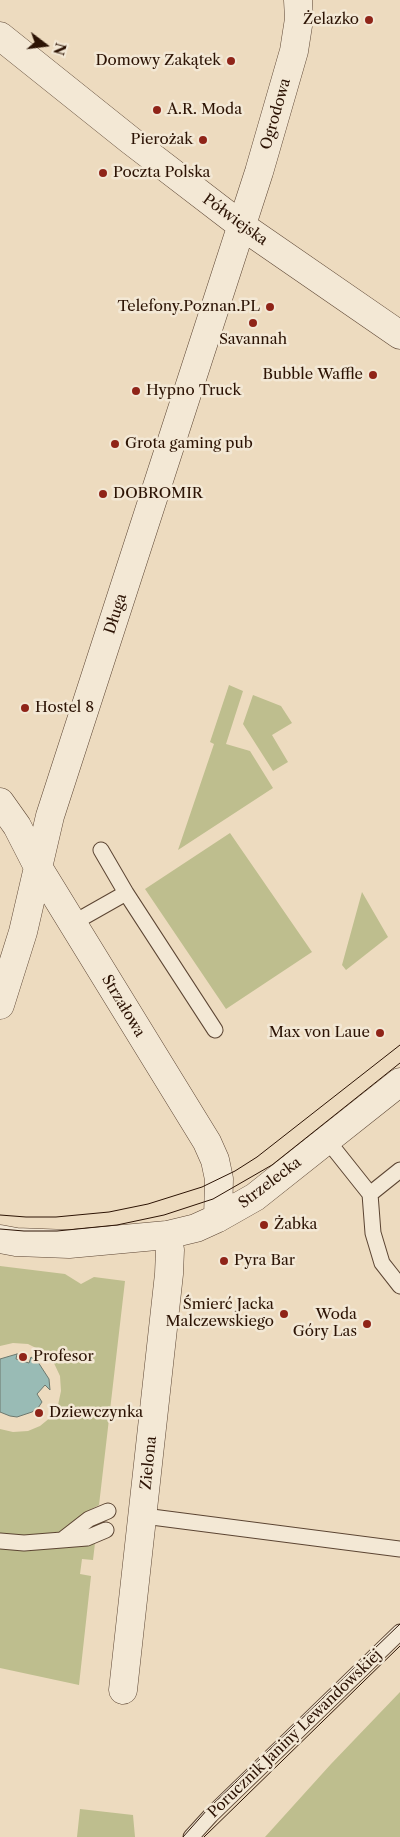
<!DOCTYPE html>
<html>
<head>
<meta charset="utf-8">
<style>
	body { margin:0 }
	#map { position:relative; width:400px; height:1837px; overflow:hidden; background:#eddbbf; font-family:"Libre Caslon Text",serif }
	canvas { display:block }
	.north { position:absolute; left:20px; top:20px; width:50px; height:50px; -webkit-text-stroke:4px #f3e8d5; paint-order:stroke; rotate:105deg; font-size:14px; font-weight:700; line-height:20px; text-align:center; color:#2c1304 }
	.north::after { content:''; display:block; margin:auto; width:18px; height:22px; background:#2c1304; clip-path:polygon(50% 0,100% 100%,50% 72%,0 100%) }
</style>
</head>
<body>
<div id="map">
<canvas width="400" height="1837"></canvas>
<div class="north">N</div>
</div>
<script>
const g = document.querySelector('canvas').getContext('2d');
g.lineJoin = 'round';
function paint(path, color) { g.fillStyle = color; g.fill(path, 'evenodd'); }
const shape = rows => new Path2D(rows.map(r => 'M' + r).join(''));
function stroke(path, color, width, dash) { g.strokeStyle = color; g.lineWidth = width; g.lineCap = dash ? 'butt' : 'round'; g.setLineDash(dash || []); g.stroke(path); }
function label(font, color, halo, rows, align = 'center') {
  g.font = font + ' "Libre Caslon Text",serif'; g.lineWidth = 5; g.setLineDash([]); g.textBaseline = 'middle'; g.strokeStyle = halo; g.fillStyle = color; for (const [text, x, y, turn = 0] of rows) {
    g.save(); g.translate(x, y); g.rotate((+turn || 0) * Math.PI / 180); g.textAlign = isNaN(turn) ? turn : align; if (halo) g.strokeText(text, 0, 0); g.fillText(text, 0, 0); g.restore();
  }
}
paint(shape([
	[229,685,243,691,226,744,250,751,273,788,178,850,214,744,210,742],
	[253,695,281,706,292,723,272,735,288,762,273,771,243,724],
	[230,833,312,952,226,1009,145,889],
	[362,892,388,937,346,970,342,965],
	[0,1266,65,1274,81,1284,94,1277,125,1281,99,1505,86,1512,93,1526,84,1531,90,1545,95,1543,93,1560,82,1559,80,1574,91,1576,79,1685,0,1668,0,1429,13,1432,28,1431,40,1426,51,1417,58,1405,61,1391,60,1376,53,1361,42,1351,28,1344,13,1343,0,1346],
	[400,1692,400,1837,265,1837,331,1764],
	[80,1809,133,1815,135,1837,77,1837]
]), '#bebe8e');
const water = shape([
	[17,1354,16,1359,29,1363,31,1357,38,1362,49,1379,50,1390,45,1385,37,1394,42,1402,38,1408,32,1412,17,1417,10,1416,0,1412,0,1359,17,1354]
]);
paint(water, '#99bbb5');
stroke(water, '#6d786e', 1);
const lane = shape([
	[101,850,126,893,215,1030],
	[73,923,126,893],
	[327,1140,370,1194],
	[400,1170,370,1194,373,1233,382,1263,400,1286],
	[144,1516,400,1549],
	[62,1540,87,1538,106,1530],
	[0,1541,24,1543,62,1540,89,1519,108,1511],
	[191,1837,211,1815,400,1632]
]);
const street = shape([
	[0,36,130,140,242,226,400,335],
	[0,802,17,826,38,867,207,1142,215,1160,219,1179,218,1218],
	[0,1005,23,932,50,816,259,172,294,51,299,19,298,0],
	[0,1239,16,1242,69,1244,167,1235,196,1228,218,1218,255,1197,400,1082],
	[123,1690,169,1274,170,1250,167,1235]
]);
stroke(lane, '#5c4533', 17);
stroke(street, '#5c4533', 29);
stroke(lane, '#f3e8d5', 15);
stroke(street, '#f3e8d5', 28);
stroke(shape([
	[0,1215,26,1217,56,1217,109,1212,148,1204,202,1187,235,1171,257,1157,400,1045],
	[0,1229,24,1231,57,1231,117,1225,164,1215,213,1199,272,1165,400,1063],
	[183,1837,207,1810,400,1624],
	[204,1837,400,1646]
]), '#2c1304', 1);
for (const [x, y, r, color] of [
	[369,20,5,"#8f2418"],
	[231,61,5,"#8f2418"],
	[157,110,5,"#8f2418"],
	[203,140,5,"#8f2418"],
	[103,173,5,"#8f2418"],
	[270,307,5,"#8f2418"],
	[253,323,5,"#8f2418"],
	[373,375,5,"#8f2418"],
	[136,391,5,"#8f2418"],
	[115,444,5,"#8f2418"],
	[103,494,5,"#8f2418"],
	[25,708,5,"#8f2418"],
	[380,1033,5,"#8f2418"],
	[264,1225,5,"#8f2418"],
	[224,1261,5,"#8f2418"],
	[284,1314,5,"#8f2418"],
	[367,1324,5,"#8f2418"],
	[23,1357,5,"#8f2418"],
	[39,1413,5,"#8f2418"]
]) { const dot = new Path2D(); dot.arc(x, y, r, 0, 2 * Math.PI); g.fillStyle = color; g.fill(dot); stroke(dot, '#f3e8d5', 2); }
label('15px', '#2c1304', '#f3e8d5', [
	["Żelazko",359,20,"right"],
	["Domowy Zakątek",221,61,"right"],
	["A.R. Moda",167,110],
	["Pierożak",193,140,"right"],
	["Poczta Polska",113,173],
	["Telefony.Poznan.PL",260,307,"right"],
	["Savannah",253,340,"center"],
	["Bubble Waffle",363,375,"right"],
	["Hypno Truck",146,391],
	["Grota gaming pub",125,444],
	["DOBROMIR",113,494],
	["Hostel 8",35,708],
	["Max von Laue",370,1033,"right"],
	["Żabka",274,1225],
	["Pyra Bar",234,1261],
	["Śmierć Jacka",274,1305,"right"],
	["Malczewskiego",274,1322,"right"],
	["Woda",357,1315,"right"],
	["Góry Las",357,1332,"right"],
	["Profesor",33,1357],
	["Dziewczynka",49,1413]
], 'left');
label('15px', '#2c1304', '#f3e8d5', [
	["Ogrodowa",276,114,-74],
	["Półwiejska",235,220,36],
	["Długa",116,614,-72],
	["Strzałowa",123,1006,59],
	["Strzelecka",270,1183,-37],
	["Zielona",149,1463,-84],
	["Porucznik Janiny Lewandowskiej",295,1734,-44]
]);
</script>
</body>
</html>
